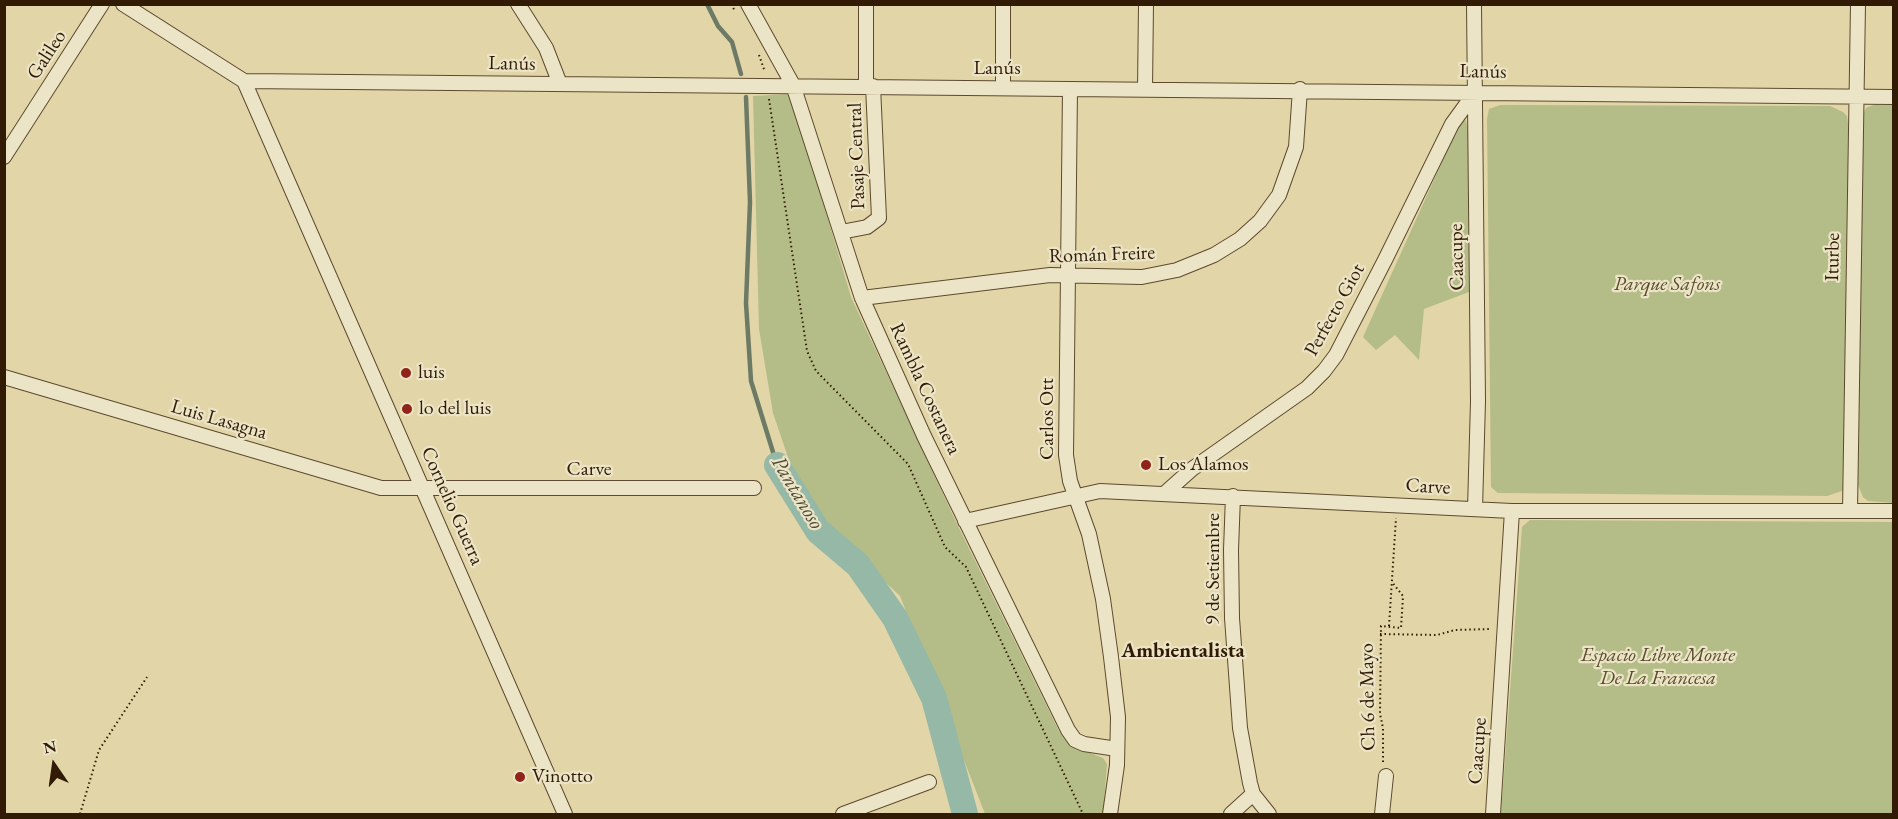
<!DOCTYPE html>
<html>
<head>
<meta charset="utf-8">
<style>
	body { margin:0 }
	#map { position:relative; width:1898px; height:819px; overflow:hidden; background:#e2d5a7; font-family:"EB Garamond",serif }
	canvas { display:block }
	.frame { position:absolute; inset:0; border:6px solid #311b05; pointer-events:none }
	.north { position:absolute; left:24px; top:735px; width:60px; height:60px; -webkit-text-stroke:4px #ece4c6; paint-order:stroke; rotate:347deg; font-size:16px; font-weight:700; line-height:24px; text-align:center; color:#311b05 }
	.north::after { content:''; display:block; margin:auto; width:21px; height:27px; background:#311b05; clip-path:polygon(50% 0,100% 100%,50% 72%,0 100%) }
</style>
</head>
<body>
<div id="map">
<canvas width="1898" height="819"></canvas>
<div class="frame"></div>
<div class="north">N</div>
</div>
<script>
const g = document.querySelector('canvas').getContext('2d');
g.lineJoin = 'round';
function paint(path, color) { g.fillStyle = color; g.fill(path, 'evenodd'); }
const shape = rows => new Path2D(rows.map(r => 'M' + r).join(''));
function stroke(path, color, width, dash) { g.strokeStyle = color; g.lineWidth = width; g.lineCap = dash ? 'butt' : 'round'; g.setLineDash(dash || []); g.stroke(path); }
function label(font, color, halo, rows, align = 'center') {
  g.font = font + ' "EB Garamond",serif'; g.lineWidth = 4.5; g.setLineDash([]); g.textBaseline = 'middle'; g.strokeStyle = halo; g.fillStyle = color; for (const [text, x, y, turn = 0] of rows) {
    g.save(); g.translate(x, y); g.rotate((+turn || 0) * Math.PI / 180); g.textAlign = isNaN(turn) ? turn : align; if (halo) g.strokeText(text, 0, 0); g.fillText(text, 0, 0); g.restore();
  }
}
paint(shape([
	[791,94,851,297,958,526,1059,731,1070,745,1103,758,1107,764,1103,814,985,814,900,596,823,523,795,478,773,413,759,329,753,96],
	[1876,104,1893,105,1893,503,1868,501,1863,497,1858,485,1862,117,1866,108],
	[1500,105,1830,106,1843,112,1847,116,1849,129,1846,462,1845,487,1842,491,1827,496,1498,493,1491,487,1487,119,1489,109],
	[1466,120,1468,130,1469,292,1424,309,1419,360,1395,335,1376,350,1363,337,1456,131,1460,122],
	[1530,520,1893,522,1893,814,1501,814,1522,527]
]), '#b4bd87');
stroke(shape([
	[707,4,718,26,732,42,741,74],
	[746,97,750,202,746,303,751,381,777,465]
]), '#6d7a66', 4.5);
stroke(shape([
	[777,465,818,531,858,565,895,618,934,698,965,814]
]), '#95b9a6', 26);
const minor = shape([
	[123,4,244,81,1894,97],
	[518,4,546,48,560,84],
	[748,4,793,85,862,298,924,436,1068,730,1075,740,1084,744,1117,749],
	[866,4,866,86],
	[1474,4,1478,401,1475,509],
	[244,81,565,814],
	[1003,88,1003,4],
	[1070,89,1066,455,1070,481,1089,534,1103,599,1111,657,1118,717,1117,765,1110,814],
	[1145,89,1146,4],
	[4,157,102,4],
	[841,232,867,227,879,218,873,86],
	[862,298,1050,275,1142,277,1177,270,1214,255,1240,239,1260,221,1279,195,1296,147,1300,89],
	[4,377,381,488,754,488],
	[1164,494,1192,469,1307,388,1324,371,1336,355,1385,260,1452,124,1476,91],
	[1233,496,1231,550,1232,618,1240,728,1250,783,1253,794,1269,814],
	[1850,511,1858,4],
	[965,521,1100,491,1512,511,1894,511],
	[843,814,929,782],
	[1231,814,1253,794],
	[1382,814,1386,776],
	[1493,814,1512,511]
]);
stroke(minor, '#5d4a2e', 16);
stroke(shape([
	[731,4,735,11],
	[759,55,765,72],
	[769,99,804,331,807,351,816,371,908,464,945,547,966,567,1083,814],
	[1389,626,1396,518],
	[1380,634,1437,635,1455,630,1490,629],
	[1383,762,1383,728,1380,714,1381,626,1401,628,1403,596,1392,582],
	[80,814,99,750,147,677]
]), '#311b05', 2, [1.5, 3]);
stroke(minor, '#ece4c6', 14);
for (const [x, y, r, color] of [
	[406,373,6,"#8f2418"],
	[407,409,6,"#8f2418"],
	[1146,465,6,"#8f2418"],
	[520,777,6,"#8f2418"]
]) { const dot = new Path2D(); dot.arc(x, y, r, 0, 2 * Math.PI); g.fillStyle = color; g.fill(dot); stroke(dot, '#ece4c6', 2); }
label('20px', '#311b05', '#ece4c6', [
	["Galileo",47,55,-57],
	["Lanús",512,64,1],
	["Lanús",997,69],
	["Lanús",1483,72,1],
	["Pasaje Central",857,156,-92],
	["Román Freire",1102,255,-2],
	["Caacupe",1457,257,-91],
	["Iturbe",1833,257,-89],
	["Perfecto Giot",1335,310,-61],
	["Rambla Costanera",925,389,65],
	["Carlos Ott",1048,419,-90],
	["Luis Lasagna",219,420,16],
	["Carve",589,470],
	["Carve",1428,487,3],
	["Cornelio Guerra",452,506,66],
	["9 de Setiembre",1214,569,-90],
	["Ch 6 de Mayo",1368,697,-91],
	["Caacupe",1478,751,-86]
]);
label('italic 20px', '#584c2c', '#ece4c6', [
	["Parque Safons",1667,285],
	["Espacio Libre Monte",1658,656],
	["De La Francesa",1658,679]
]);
label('20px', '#311b05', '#ece4c6', [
	["luis",418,373],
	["lo del luis",419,409],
	["Los Alamos",1158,465],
	["Vinotto",532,777]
], 'left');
label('italic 21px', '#4f4a35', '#ece4c6', [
	["Pantanoso",797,493,59]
]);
label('bold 21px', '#311b05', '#ece4c6', [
	["Ambientalista",1183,651]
]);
</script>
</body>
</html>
